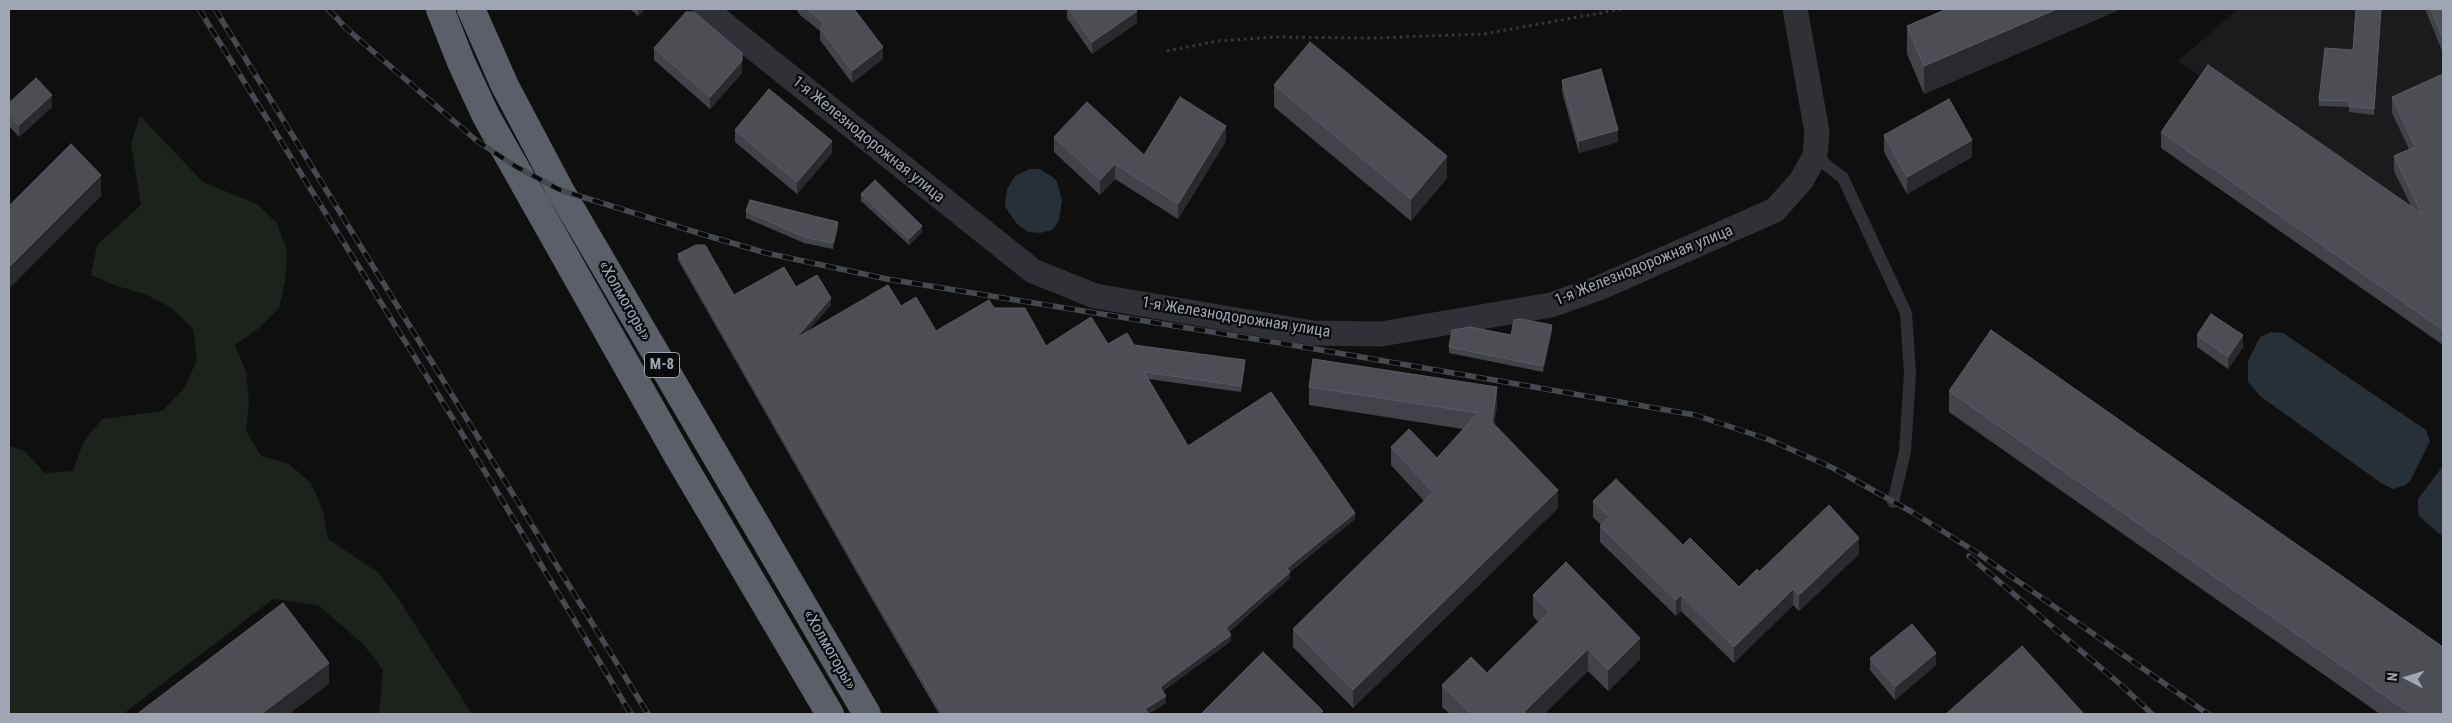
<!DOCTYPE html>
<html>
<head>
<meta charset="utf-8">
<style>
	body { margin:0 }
	#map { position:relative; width:2452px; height:723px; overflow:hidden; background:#0f0f10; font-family:"Roboto Condensed",sans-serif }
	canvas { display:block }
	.frame { position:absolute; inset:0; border:10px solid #9fa5b3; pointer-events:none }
	.north { position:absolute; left:2382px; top:653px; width:50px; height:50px; -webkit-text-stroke:4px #0a0a0b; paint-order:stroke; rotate:275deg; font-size:14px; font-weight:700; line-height:20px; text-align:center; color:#9fa5b3 }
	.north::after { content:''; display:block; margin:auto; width:18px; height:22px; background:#9fa5b3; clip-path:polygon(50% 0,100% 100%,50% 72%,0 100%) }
</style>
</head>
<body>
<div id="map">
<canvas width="2452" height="723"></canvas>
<div class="frame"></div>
<div class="north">N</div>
</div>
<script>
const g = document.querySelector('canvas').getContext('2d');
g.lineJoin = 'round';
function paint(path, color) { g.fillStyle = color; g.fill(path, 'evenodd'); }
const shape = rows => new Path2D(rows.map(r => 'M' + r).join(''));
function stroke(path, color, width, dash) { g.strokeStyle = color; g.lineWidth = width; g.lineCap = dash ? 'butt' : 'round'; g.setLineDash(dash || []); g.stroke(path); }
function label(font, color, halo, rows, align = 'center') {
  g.font = font + ' "Roboto Condensed",sans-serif'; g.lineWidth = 4.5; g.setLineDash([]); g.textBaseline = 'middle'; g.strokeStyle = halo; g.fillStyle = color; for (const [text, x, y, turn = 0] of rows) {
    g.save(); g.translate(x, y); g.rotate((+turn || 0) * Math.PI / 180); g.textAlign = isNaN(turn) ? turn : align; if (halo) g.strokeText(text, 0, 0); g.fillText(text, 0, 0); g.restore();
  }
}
paint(shape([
	[2238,9,2443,9,2443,245,2178,61]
]), '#1b1b1d');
paint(shape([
	[140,116,203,182,257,204,277,223,287,251,285,281,279,308,259,328,235,345,246,372,249,402,246,431,261,456,289,464,311,483,323,511,328,539,377,572,396,595,472,714,379,714,383,670,363,644,318,605,273,599,123,714,9,714,9,446,23,450,45,473,73,471,83,443,102,419,162,411,184,388,197,360,193,329,172,308,145,294,117,286,91,275,97,245,141,205,131,144]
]), '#1b231c');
paint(shape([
	[1029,169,1040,169,1054,178,1057,182,1062,200,1059,220,1056,225,1052,230,1040,233,1028,232,1017,224,1005,207,1007,189,1015,176],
	[2271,332,2283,333,2426,430,2430,441,2410,481,2405,485,2393,489,2381,483,2260,396,2248,382,2248,361,2260,337],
	[2443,466,2443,537,2419,516,2418,506,2418,499]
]), '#273036');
stroke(shape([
	[1167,51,1218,41,1274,37,1373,38,1484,34,1623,9]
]), '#36383d', 3, [2.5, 4]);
stroke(shape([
	[1815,156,1843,178,1906,313,1910,373,1905,452,1893,502]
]), '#303136', 12);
stroke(shape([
	[705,9,1033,271,1095,296,1313,333,1381,334,1551,305,1599,288,1775,210,1801,181,1815,156,1817,132,1795,9]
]), '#303136', 25);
stroke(shape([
	[440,9,461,62,486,116,679,458,830,714],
	[471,9,505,86,560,190,867,714]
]), '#5b5f67', 28);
const rail = shape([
	[199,9,455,422,631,714],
	[215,9,648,714],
	[328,9,347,29,477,141,515,166,560,190,705,235,766,253,887,279,1292,345,1695,415,1770,440,1833,468,1912,512,1979,554,2208,714],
	[1969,556,2120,684,2152,714]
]);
stroke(rail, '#46494f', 5.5);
stroke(rail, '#0a0a0b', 4, [11]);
paint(shape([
	[630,9,645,9,638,16],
	[796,9,854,9,883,59,852,83,820,40,820,31,800,15],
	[1067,9,1069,9,1137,23,1092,54,1067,18],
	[1947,9,2121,9,1924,94,1907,54,1907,26],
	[2356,9,2381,9,2374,115,2349,112,2349,107,2319,106,2319,100,2353,50],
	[2425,9,2443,9,2443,53],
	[654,48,742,73,710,109,654,60],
	[2443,74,2443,345,2161,148,2161,132,2411,206,2394,171,2394,156,2409,149,2392,113,2392,97],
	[1562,80,1618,142,1579,153,1562,92],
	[1274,85,1447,178,1411,221,1274,107],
	[9,103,52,107,19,137,9,126],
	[735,130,832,153,797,194,735,142],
	[1884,135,1972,157,1907,194,1884,152],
	[1054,137,1144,155,1226,141,1178,219,1115,179,1100,195,1054,152],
	[861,194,922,232,909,245,861,201],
	[746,211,838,228,833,249,804,243,746,218],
	[678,254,734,295,796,287,831,305,806,333,901,306,936,331,994,308,1046,346,1134,345,1245,366,1241,392,1148,379,1188,446,1355,519,1290,572,1290,578,1229,632,1231,641,1163,691,1166,703,1148,714,1149,714,939,714,873,601,678,260],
	[1552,331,1543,372,1449,353,1449,347,1511,335],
	[2197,335,2243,347,2228,369,2197,347],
	[1309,387,1497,405,1494,425,1558,508,1353,708,1293,647,1293,629,1424,501,1391,465,1391,447,1437,458,1463,429,1309,405],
	[1949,391,2443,714,2380,714,1949,412],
	[1593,501,1683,545,1739,587,1759,572,1859,554,1799,611,1793,605,1734,663,1681,611,1676,616,1600,542,1600,526,1601,525,1593,517],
	[1533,595,1640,659,1608,691,1588,671,1544,714,1450,714,1442,707,1442,685,1487,673,1538,622,1533,616],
	[1870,658,1936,665,1895,700,1870,670]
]), '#424349');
paint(shape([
	[638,9,645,9,638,16],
	[2057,9,2121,9,1924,94,1924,66],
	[2381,9,2374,115,2374,109],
	[1137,11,1137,23,1092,54,1092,42],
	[883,47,883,59,852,83,852,71],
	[742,61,742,73,710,109,710,97],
	[52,95,52,107,19,137,19,125],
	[1226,126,1226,141,1178,219,1178,204],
	[1618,130,1618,142,1579,153,1579,141],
	[1972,140,1972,157,1907,194,1907,177],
	[832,141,832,153,797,194,797,182],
	[1447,156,1447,178,1411,221,1411,199],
	[1115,164,1115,179,1100,195,1100,180],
	[101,175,101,196,9,289,9,267],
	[838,222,838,228,833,249,833,243],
	[922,226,922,232,909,245,909,239],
	[831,298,831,305,795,346,795,339],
	[1552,325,1552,331,1543,372,1543,366],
	[2243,335,2243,347,2228,369,2228,357],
	[1245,360,1245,366,1241,392,1241,386],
	[1497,387,1497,405,1492,440,1492,422],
	[1558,490,1558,508,1353,708,1353,690],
	[1355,513,1355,519,1287,574,1287,568],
	[1859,538,1859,554,1799,611,1799,595],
	[1290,572,1290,578,1226,634,1226,628],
	[1793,589,1793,605,1734,663,1734,647],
	[1681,595,1681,611,1676,616,1676,600],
	[1231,635,1231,641,1160,693,1160,687],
	[1640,638,1640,659,1608,691,1608,670],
	[1588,649,1588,671,1544,714,1524,714,1524,712],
	[1936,653,1936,665,1895,700,1895,687],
	[329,663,329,684,289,714,261,714],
	[1166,696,1166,703,1147,714,1145,709]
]), '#292a2d');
const building = shape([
	[807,9,854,9,883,47,852,71,820,28,824,23,807,9],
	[1069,9,1135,9,1137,11,1092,42,1069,9],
	[1947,9,2057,9,1924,66,1907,26,1947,9],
	[2356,9,2381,9,2374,109,2349,106,2349,101,2319,100,2325,48,2353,50,2356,9],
	[2431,9,2443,9,2443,38,2431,9],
	[686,12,694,12,742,53,742,61,710,97,654,48,686,12],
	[1310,42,1447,156,1411,199,1274,85,1310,42],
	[2208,65,2422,214,2394,156,2415,147,2392,97,2443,74,2443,330,2161,132,2208,65],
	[1601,69,1618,130,1579,141,1562,80,1601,69],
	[36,78,52,95,19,125,9,114,9,103,36,78],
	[769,89,832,141,797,182,735,130,769,89],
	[1180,97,1226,126,1178,204,1115,164,1100,180,1054,137,1087,102,1144,155,1180,97],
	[1949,99,1972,140,1907,177,1884,135,1949,99],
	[71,144,101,175,9,267,9,206,71,144],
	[875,180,922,226,909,239,861,194,875,180],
	[750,200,838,222,833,243,804,237,746,211,750,200],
	[696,245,705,245,734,295,784,267,796,287,817,275,831,298,795,339,888,285,901,306,916,297,936,331,989,300,994,308,1025,308,1046,346,1091,317,1108,344,1127,333,1134,345,1245,360,1241,386,1144,372,1188,446,1271,392,1355,513,1287,568,1290,572,1226,628,1231,635,1160,687,1166,696,1145,709,1149,714,943,714,873,595,678,254,696,245],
	[2211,314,2243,335,2228,357,2197,335,2211,314],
	[1521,319,1552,325,1543,366,1449,347,1452,330,1470,327,1511,335,1514,320,1521,319],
	[1991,330,2443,647,2443,714,2411,714,1949,391,1991,330],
	[1313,359,1497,387,1492,422,1558,490,1353,690,1293,629,1433,492,1391,447,1409,429,1437,458,1478,413,1309,387,1313,359],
	[1616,479,1683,545,1690,538,1739,587,1757,569,1759,572,1829,505,1859,538,1799,595,1793,589,1734,647,1681,595,1676,600,1600,526,1609,517,1593,501,1616,479],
	[1566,562,1640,638,1608,670,1588,649,1524,712,1527,714,1471,714,1442,685,1471,657,1487,673,1549,612,1533,595,1566,562],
	[283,603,329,663,261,714,137,714,283,603],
	[1912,624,1936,653,1895,687,1870,658,1912,624],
	[2022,646,2084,714,1946,714,2022,646],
	[1263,652,1323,711,1320,714,1201,714,1263,652]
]);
paint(building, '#4c4e54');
stroke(building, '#595c63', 1);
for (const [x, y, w] of [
	[662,365,35]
]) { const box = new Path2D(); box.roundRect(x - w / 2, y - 12.5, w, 25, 4); g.fillStyle = '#0a0a0b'; g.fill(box); stroke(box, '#9fa5b3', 1); }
label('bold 15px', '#9fa5b3', null, [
	["М-8",662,365]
]);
label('16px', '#9fa5b3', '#0a0a0b', [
	["1-я Железнодорожная улица",868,140,39],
	["1-я Железнодорожная улица",1644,266,-22],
	["«Холмогоры»",624,301,60],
	["1-я Железнодорожная улица",1236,318,9],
	["«Холмогоры»",829,650,60]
]);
</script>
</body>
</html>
